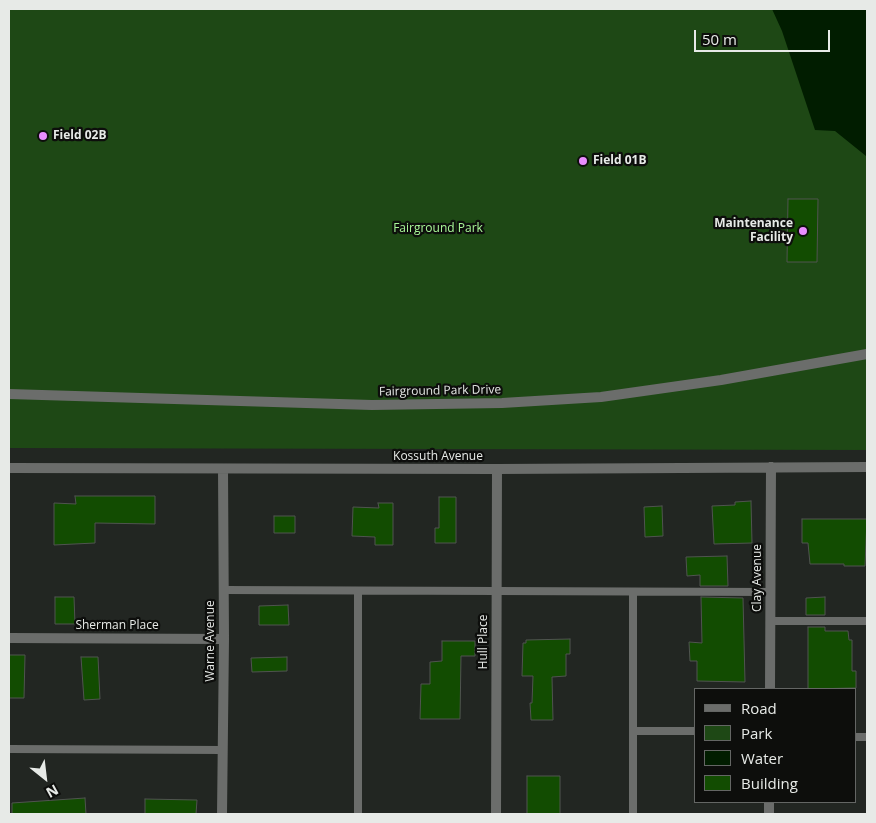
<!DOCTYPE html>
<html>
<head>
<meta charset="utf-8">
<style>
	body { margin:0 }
	#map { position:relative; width:876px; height:823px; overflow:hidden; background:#222622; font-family:"Open Sans",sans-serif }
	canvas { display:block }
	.frame { position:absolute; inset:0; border:10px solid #e7eae7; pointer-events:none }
	.legend { position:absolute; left:694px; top:688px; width:162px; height:115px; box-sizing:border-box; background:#0d0e0c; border:1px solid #646664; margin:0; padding:6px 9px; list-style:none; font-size:15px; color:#e7eae7 }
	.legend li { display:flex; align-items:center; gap:10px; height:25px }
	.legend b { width:25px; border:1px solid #646664 }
	.north { position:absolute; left:20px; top:753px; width:50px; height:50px; -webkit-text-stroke:4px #0d0e0c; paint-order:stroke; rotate:151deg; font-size:14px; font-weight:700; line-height:20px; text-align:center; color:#e7eae7 }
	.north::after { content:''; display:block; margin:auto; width:18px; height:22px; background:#e7eae7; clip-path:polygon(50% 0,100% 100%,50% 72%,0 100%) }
	.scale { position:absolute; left:694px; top:30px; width:136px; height:22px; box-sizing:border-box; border:2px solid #e7eae7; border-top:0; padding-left:6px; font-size:15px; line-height:18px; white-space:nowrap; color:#e7eae7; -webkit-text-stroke:4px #0d0e0c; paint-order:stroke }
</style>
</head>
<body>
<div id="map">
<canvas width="876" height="823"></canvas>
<div class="frame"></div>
<ul class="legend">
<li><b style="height:6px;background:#6b6d6b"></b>Road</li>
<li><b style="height:14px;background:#1e4815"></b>Park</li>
<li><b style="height:14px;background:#011d00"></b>Water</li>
<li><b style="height:14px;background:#124c01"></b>Building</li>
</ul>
<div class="north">N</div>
<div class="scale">50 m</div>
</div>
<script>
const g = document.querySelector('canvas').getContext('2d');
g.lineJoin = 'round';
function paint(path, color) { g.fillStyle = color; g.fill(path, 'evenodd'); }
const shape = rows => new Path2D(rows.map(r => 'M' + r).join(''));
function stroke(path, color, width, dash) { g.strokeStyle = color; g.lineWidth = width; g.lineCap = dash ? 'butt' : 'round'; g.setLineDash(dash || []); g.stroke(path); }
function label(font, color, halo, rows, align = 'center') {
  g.font = font + ' "Open Sans",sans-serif'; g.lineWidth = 4.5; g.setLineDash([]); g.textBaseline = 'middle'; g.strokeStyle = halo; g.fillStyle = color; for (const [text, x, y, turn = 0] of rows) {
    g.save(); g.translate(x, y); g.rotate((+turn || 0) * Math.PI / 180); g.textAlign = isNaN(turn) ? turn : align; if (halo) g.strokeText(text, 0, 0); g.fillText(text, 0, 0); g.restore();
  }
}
paint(shape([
	[9,9,867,9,867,450,9,448]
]), '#1e4815');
paint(shape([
	[772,9,867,9,867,167,866,156,835,131,815,130,782,31]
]), '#011d00');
const building = shape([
	[788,199,818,199,817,262,787,262,788,199],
	[75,496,155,496,155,524,95,523,95,543,54,545,54,503,76,504,75,496],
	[439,497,456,497,456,543,435,543,435,528,439,528,439,497],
	[751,501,752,543,714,544,712,506,735,505,735,502,751,501],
	[378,503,393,503,393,545,375,545,375,537,352,536,353,507,379,508,378,503],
	[662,506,663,536,645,537,644,507,662,506],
	[274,516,295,516,295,533,274,533,274,516],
	[802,519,867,519,865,566,844,566,844,564,810,564,808,543,802,543,802,519],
	[727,556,728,586,700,586,700,575,687,576,686,557,727,556],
	[55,597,74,597,75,624,55,624,55,597],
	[701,597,743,598,745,682,697,681,697,661,690,661,689,642,702,643,701,597],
	[825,597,825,615,806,615,806,598,825,597],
	[288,605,289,625,259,625,259,606,288,605],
	[808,627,825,627,825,631,848,631,849,640,852,640,852,671,856,671,856,688,808,689,808,627],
	[570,639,570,654,566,654,566,676,552,677,553,720,531,720,530,703,532,703,533,676,522,676,523,643,526,643,526,640,570,639],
	[442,641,475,641,475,656,461,656,460,719,420,719,421,684,430,684,430,662,442,661,442,641],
	[9,655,25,655,24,698,9,698,9,655],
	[81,657,98,657,100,699,84,700,81,657],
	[287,657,287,671,252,672,251,658,287,657],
	[527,776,560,776,560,814,527,814,527,776],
	[85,798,86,814,12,814,12,803,85,798],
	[145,799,197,800,196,814,145,814,145,799]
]);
paint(building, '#124c01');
stroke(building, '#505450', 1);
stroke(shape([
	[224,590,769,592],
	[633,592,633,814],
	[771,621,867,621],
	[633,731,695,731],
	[855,737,867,737],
	[9,749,223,750],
	[358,814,358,591]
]), '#6b6d6b', 8);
stroke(shape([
	[9,394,372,405,502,403,601,397,721,380,867,354],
	[9,468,497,469,867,467],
	[9,638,224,639],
	[770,689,771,467],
	[222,814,224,639,223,469],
	[496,814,497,469],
	[769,814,769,802]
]), '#6b6d6b', 10);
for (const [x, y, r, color] of [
	[43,136,5,"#e98dfe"],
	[583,161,5,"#e98dfe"],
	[803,231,5,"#e98dfe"]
]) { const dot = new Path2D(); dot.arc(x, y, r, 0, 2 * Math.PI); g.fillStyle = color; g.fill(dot); stroke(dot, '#0d0e0c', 2); }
label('bold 12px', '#e7eae7', '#0d0e0c', [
	["Field 02B",53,136],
	["Field 01B",593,161],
	["Maintenance",793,224,"right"],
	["Facility",793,238,"right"]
], 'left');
label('12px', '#a9f798', '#0d0e0c', [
	["Fairground Park",438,229]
]);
label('12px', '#e7eae7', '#0d0e0c', [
	["Fairground Park Drive",440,391,-1],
	["Kossuth Avenue",438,457],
	["Clay Avenue",758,578,-90],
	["Sherman Place",117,626],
	["Warne Avenue",211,641,-90],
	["Hull Place",484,642,-90]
]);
</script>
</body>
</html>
